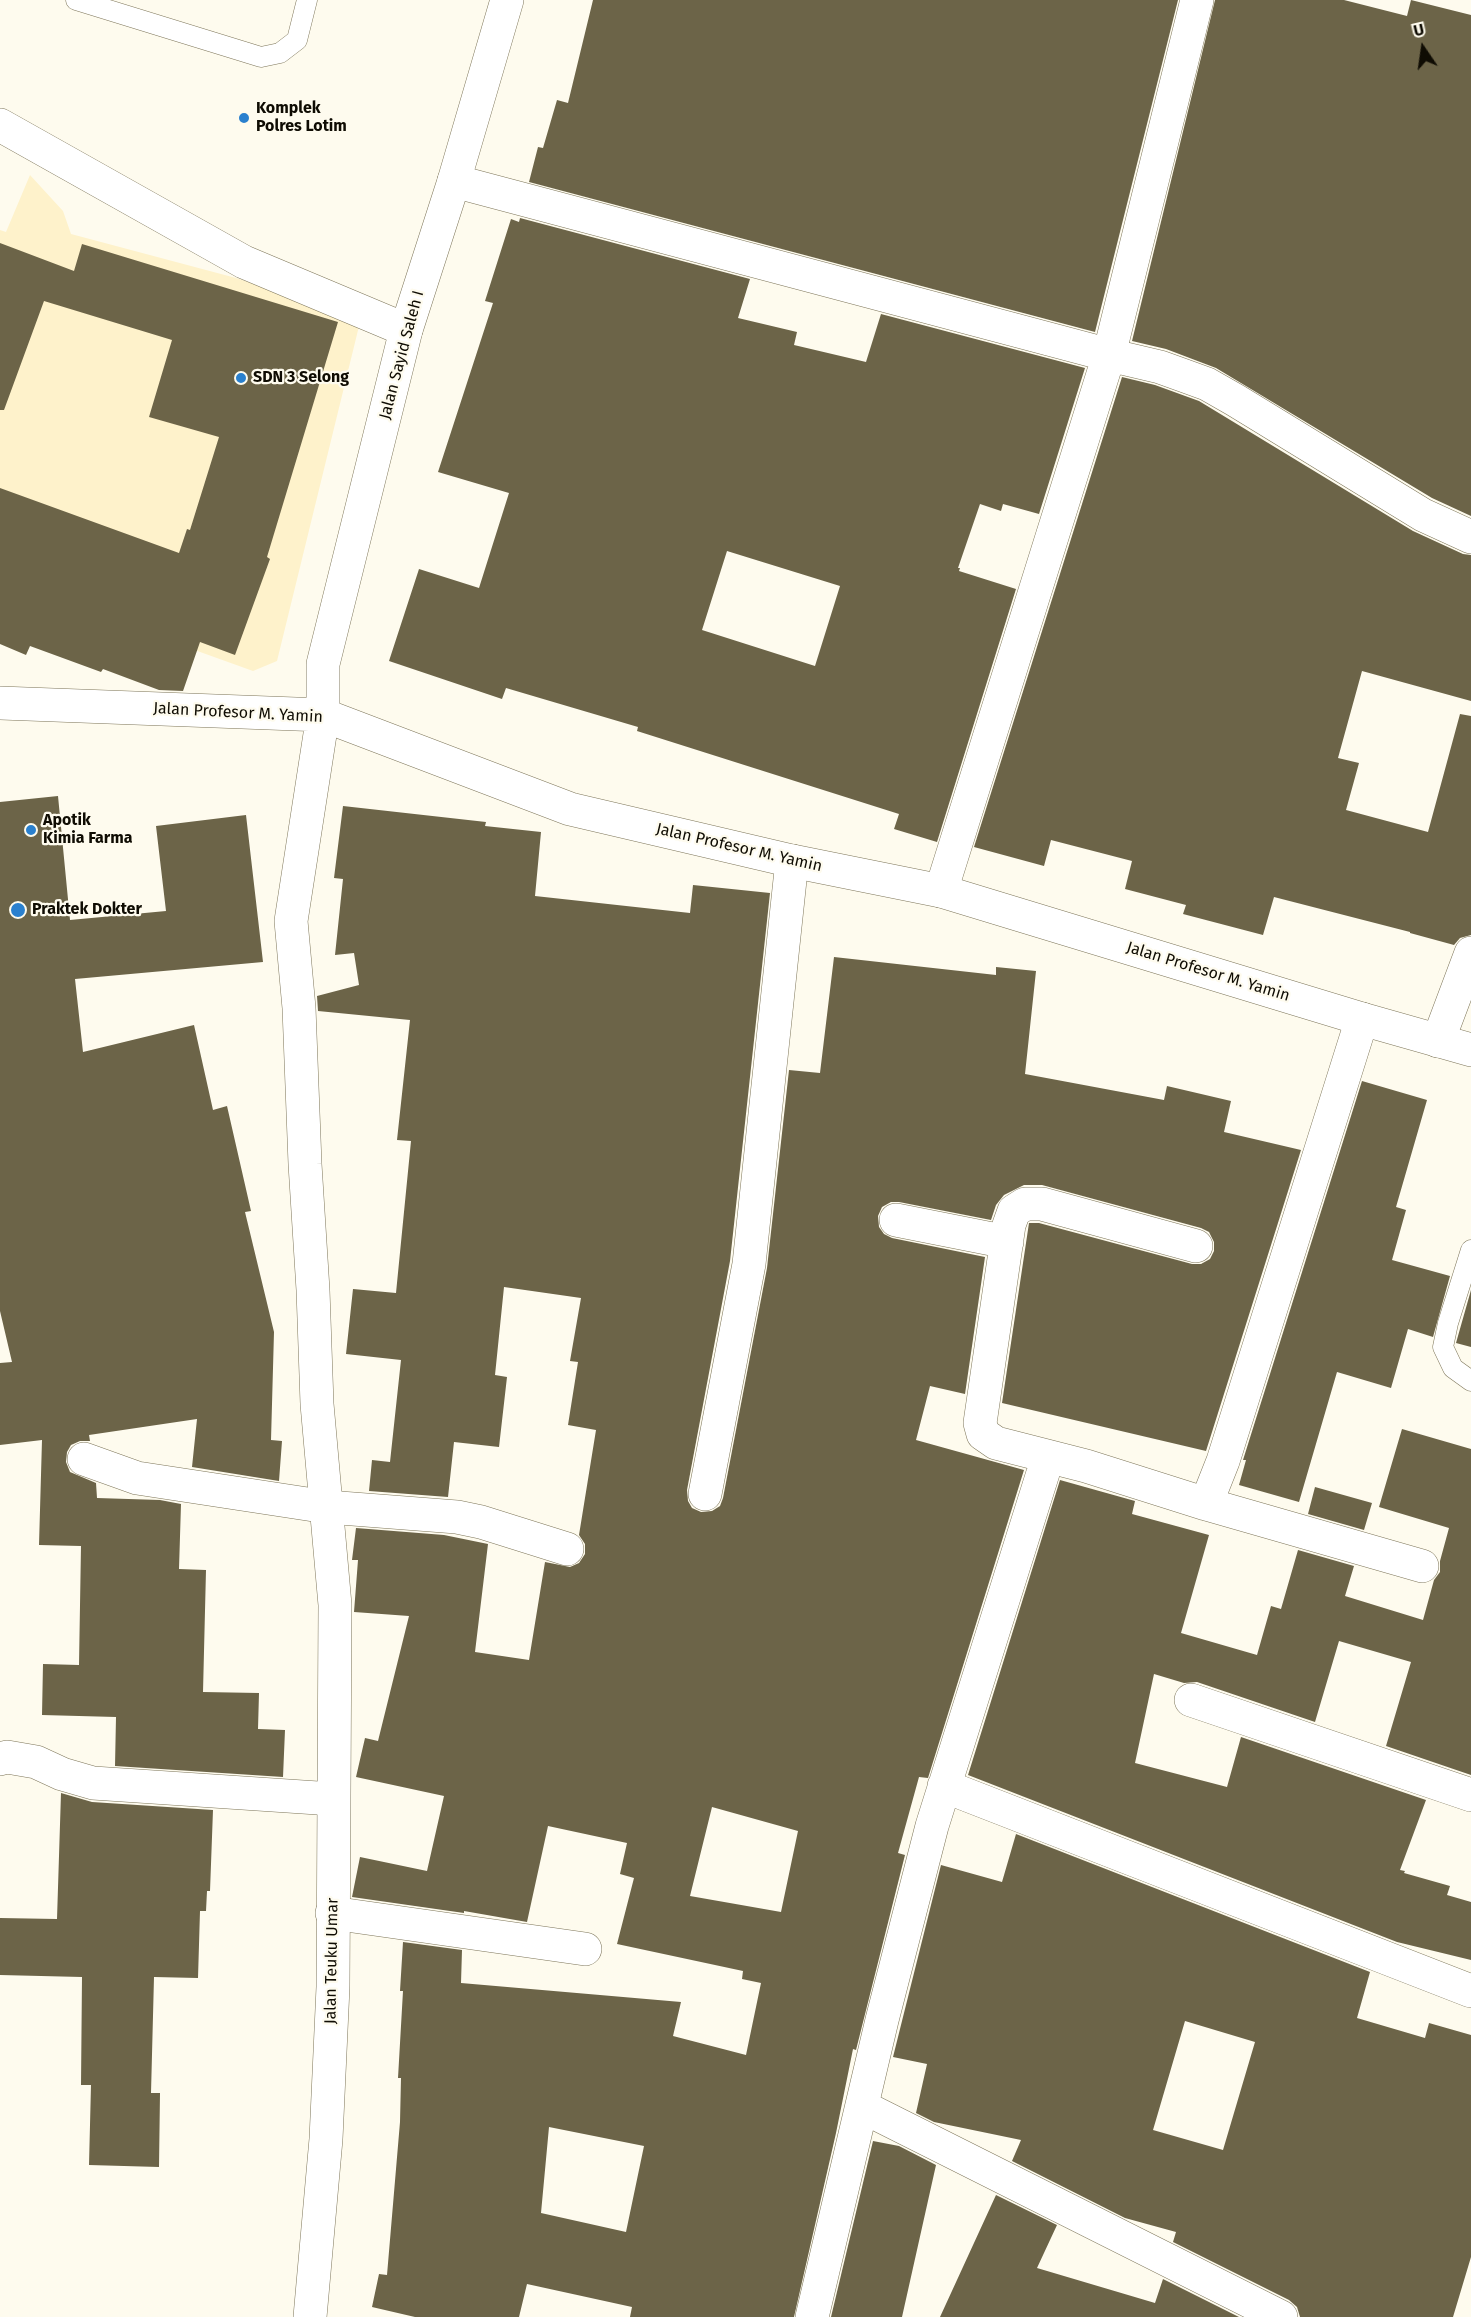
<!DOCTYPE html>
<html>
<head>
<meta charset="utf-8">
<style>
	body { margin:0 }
	#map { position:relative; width:1471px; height:2317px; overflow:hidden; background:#fefbee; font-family:"Fira Sans",sans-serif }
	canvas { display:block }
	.north { position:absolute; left:1393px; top:18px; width:60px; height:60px; -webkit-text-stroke:4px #fefbee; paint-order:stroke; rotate:347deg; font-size:16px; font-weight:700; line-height:24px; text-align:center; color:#0f0c03 }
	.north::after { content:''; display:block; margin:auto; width:21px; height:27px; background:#0f0c03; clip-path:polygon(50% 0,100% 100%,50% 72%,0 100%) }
</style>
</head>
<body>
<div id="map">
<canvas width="1471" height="2317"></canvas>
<div class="north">U</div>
</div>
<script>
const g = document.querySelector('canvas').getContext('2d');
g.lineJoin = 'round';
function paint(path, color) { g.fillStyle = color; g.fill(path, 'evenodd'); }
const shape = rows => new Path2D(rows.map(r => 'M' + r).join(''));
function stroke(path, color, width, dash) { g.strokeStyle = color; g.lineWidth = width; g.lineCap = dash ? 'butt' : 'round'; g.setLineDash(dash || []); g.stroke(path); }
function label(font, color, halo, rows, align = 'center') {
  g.font = font + ' "Fira Sans",sans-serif'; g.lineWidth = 4.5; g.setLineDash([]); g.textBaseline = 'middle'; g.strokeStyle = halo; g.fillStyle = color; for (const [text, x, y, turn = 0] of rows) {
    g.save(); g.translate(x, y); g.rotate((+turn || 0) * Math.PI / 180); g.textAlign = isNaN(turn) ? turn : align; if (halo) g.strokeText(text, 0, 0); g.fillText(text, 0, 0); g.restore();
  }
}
paint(shape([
	[30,175,63,211,71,234,236,278,361,318,277,661,253,671,0,580,0,230,6,232]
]), '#fef2cb');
paint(shape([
	[593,0,1178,0,1095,332,529,182,538,147,543,148,557,100,568,103],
	[1215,0,1344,0,1407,16,1411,0,1471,15,1471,516,1432,498,1216,368,1166,349,1132,341],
	[520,218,750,279,738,318,797,332,794,345,866,362,881,314,1085,368,1039,514,1003,504,1001,511,980,504,958,568,960,568,959,571,1016,589,937,842,894,829,899,814,637,731,638,727,506,688,502,699,389,661,419,569,479,588,509,493,438,472,493,303,485,301,511,219,519,222],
	[727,551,840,586,815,666,702,630],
	[0,243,74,271,82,244,338,322,267,557,270,559,235,655,200,642,183,691,159,690,103,669,101,672,30,646,26,655,0,644,0,488,179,553,187,529,190,530,219,437,149,417,172,340,44,301,4,410,0,410],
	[1122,377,1155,385,1199,401,1413,531,1463,554,1471,555,1471,701,1362,671,1338,758,1359,763,1346,810,1428,832,1460,714,1471,716,1471,935,1460,938,1454,945,1410,933,1410,932,1274,897,1263,935,1183,914,1186,905,1125,889,1132,861,1051,840,1044,866,974,847],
	[58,796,70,920,166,911,156,826,246,815,263,962,75,979,83,1052,194,1025,213,1110,227,1106,251,1211,245,1212,274,1332,271,1440,282,1441,279,1481,192,1467,197,1419,89,1435,90,1441,80,1441,71,1445,67,1452,66,1462,70,1472,96,1483,97,1498,160,1500,181,1504,179,1569,206,1570,203,1692,259,1693,258,1729,285,1730,283,1777,115,1766,116,1717,42,1715,43,1664,79,1665,81,1546,39,1545,42,1440,0,1445,0,1363,12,1362,0,1311,0,802],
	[343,806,486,822,485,826,541,832,535,896,690,913,693,885,770,893,730,1261,687,1490,688,1501,692,1508,701,1512,712,1511,720,1506,723,1498,767,1268,789,1070,820,1073,834,957,996,975,996,967,1036,971,1025,1074,1164,1100,1167,1086,1231,1101,1224,1132,1301,1150,1206,1451,1002,1403,1029,1223,1039,1223,1192,1264,1201,1264,1210,1259,1214,1251,1214,1242,1209,1232,1201,1228,1042,1185,1024,1185,1004,1195,996,1205,991,1220,899,1202,891,1202,882,1207,878,1216,879,1227,884,1234,892,1238,985,1257,965,1394,930,1386,916,1440,1024,1470,928,1778,919,1777,898,1853,905,1855,856,2050,853,2049,836,2133,794,2317,630,2317,632,2307,527,2284,519,2317,415,2317,372,2307,379,2274,387,2275,400,2122,401,2078,398,2078,403,1991,400,1991,403,1942,462,1950,461,1983,681,2002,673,2036,746,2055,761,1983,742,1979,743,1971,617,1944,634,1878,620,1874,627,1843,548,1826,527,1922,464,1911,464,1913,352,1897,360,1857,427,1871,444,1796,356,1777,365,1738,378,1741,409,1616,354,1612,358,1560,352,1560,356,1528,444,1535,488,1544,475,1652,529,1660,545,1562,570,1567,579,1563,585,1554,585,1544,579,1535,596,1430,568,1425,578,1362,570,1361,581,1298,504,1287,495,1375,507,1377,499,1447,454,1442,448,1497,369,1491,372,1460,390,1462,401,1360,346,1354,353,1289,396,1293,411,1141,397,1140,410,1020,318,1011,317,996,359,985,354,953,335,955,343,879,334,878],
	[712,1807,798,1831,781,1912,690,1896],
	[549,2127,644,2146,626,2232,541,2213],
	[1362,1081,1427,1100,1396,1207,1406,1210,1392,1260,1450,1276,1433,1337,1408,1329,1391,1388,1337,1372,1299,1502,1239,1485,1246,1460,1243,1460],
	[1471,1290,1471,1347,1456,1343],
	[1402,1429,1471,1449,1471,1775,1386,1746,1411,1662,1339,1641,1315,1722,1197,1682,1184,1683,1154,1674,1135,1763,1227,1787,1241,1737,1426,1800,1400,1870,1405,1871,1404,1873,1450,1886,1447,1895,1471,1902,1471,1960,1397,1942,968,1775,1060,1480,1135,1501,1132,1514,1209,1535,1181,1633,1257,1655,1271,1606,1281,1609,1298,1550,1354,1566,1345,1596,1423,1620,1434,1580,1440,1572,1440,1561,1449,1528,1379,1507],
	[1315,1487,1372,1503,1364,1530,1308,1514],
	[61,1793,92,1802,213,1810,210,1891,207,1891,206,1911,200,1911,198,1978,154,1977,151,2093,160,2093,159,2167,89,2165,91,2085,81,2085,82,1977,0,1975,0,1918,57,1919],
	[1016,1834,1370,1972,1357,2018,1425,2038,1429,2023,1471,2035,1471,2257,1453,2317,1300,2317,1297,2307,1289,2300,1173,2242,1176,2232,1125,2218,1012,2161,1021,2140,934,2122,916,2113,927,2064,893,2057,941,1865,1002,1882],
	[1185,2021,1255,2042,1223,2150,1153,2130],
	[873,2141,899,2146,936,2165,902,2317,831,2317],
	[996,2195,1057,2225,1037,2268,1155,2303,1163,2279,1239,2317,940,2317]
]), '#6c6448');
const lane = shape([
	[76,0,261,57,280,53,297,40,307,0],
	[1471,1250,1448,1323,1443,1347,1453,1368,1471,1381]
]);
const street = shape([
	[0,125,244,262,406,330],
	[454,181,1109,355,1160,367,1185,376,1207,384,1235,400,1423,515,1471,537],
	[941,891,1109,355,1197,0],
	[1438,1041,1471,953],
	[896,1220,1007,1242],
	[1196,1246,1042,1204,1025,1204,1014,1211,1009,1225,980,1423,983,1434,996,1443,1086,1466,1206,1504,1422,1566],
	[84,1459,137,1478,327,1507,457,1517,481,1522,567,1549],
	[705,1494,749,1264,792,861],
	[1206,1504,1223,1461,1362,1019],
	[1191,1700,1471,1795],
	[0,1759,7,1757,36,1762,62,1774,93,1783,333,1799],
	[944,1786,1471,1991],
	[332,1913,585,1949],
	[863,2107,1281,2317],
	[812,2317,882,2020,932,1826,1048,1457]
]);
const secondary = shape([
	[0,703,323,715,570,809,792,861,941,891,1362,1019,1471,1050],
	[310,2317,326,2139,333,1987,335,1605,317,1404,313,1290,305,1164,299,1008,291,921,323,715,323,664,406,330,454,181,507,0]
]);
stroke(lane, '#7e765a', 21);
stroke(street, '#7e765a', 34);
stroke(secondary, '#7e765a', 34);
stroke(lane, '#fff', 20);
stroke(street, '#fff', 33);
stroke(secondary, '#fff', 33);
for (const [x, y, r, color] of [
	[244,118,6,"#2a80ce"],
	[241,378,6,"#2a80ce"],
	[31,830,6,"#2a80ce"],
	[18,910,8,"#2a80ce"]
]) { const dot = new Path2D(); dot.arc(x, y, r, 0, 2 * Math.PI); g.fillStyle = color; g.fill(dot); stroke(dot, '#fefbee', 2); }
label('bold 16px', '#0f0c03', '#fefbee', [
	["Komplek",256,109],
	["Polres Lotim",256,127],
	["SDN 3 Selong",253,378],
	["Apotik",43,821],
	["Kimia Farma",43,839],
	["Praktek Dokter",32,910]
], 'left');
label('16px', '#0f0c03', '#fefbee', [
	["Jalan Sayid Saleh I",402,355,-75],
	["Jalan Profesor M. Yamin",238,713,3],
	["Jalan Profesor M. Yamin",739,848,13],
	["Jalan Profesor M. Yamin",1208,972,17],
	["Jalan Teuku Umar",332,1961,-89]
]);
</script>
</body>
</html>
